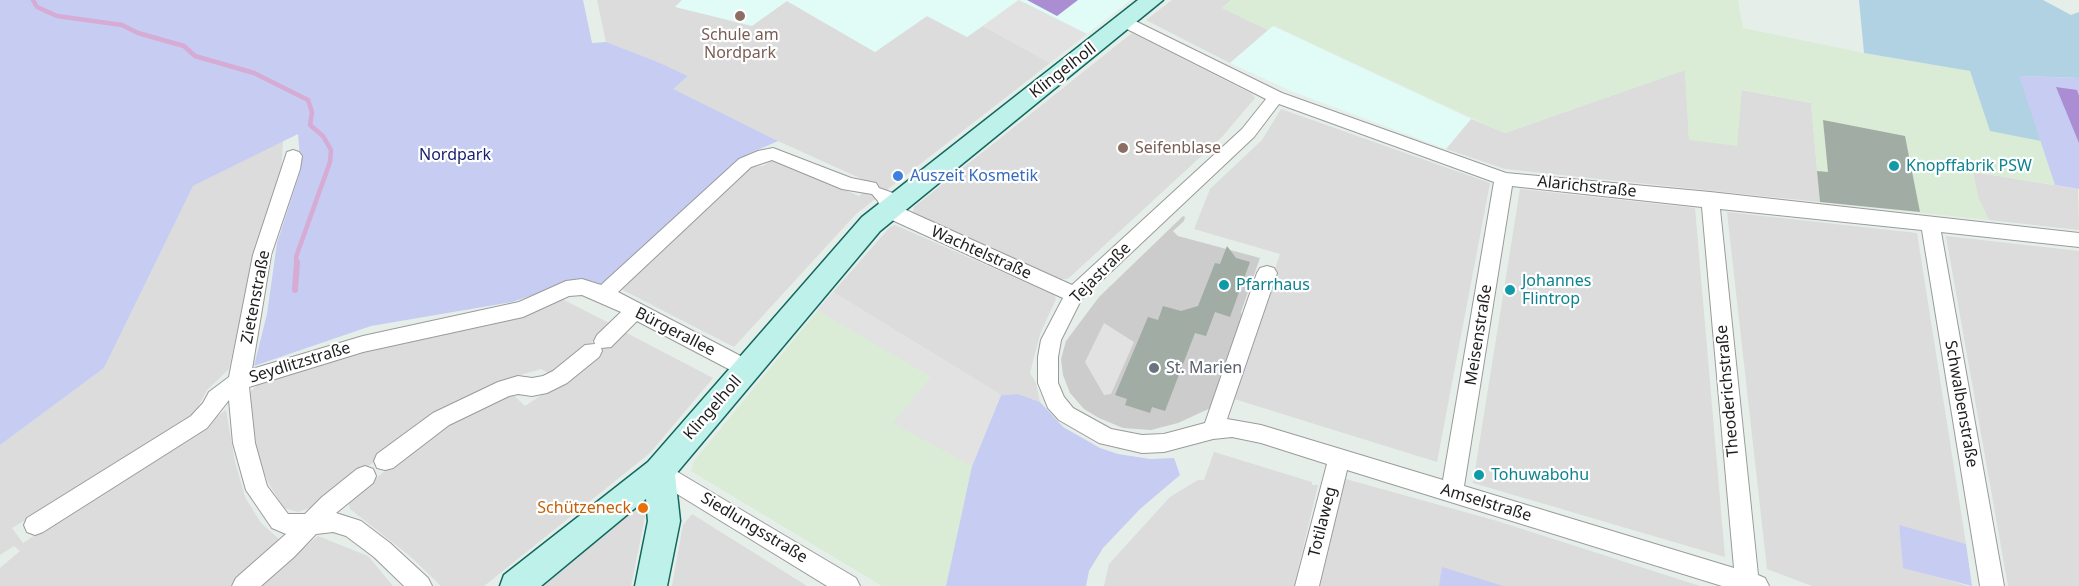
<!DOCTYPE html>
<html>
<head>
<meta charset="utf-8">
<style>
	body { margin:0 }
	canvas { display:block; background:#e5eee9 }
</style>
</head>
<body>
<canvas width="2079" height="586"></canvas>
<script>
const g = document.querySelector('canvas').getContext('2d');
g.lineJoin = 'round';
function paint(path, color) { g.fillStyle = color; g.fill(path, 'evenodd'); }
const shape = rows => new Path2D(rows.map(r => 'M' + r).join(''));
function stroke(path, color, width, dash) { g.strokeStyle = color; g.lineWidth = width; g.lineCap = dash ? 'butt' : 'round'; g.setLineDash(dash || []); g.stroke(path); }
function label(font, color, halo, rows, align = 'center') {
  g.font = font + ' "Noto Sans",sans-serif'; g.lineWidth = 4.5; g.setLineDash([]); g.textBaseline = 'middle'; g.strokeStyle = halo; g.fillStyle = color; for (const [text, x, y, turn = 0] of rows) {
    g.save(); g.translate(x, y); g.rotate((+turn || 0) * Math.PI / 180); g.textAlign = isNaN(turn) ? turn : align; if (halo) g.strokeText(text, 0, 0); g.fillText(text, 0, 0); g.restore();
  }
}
paint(shape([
	[597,0,682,0,676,6,787,1,875,52,927,16,967,37,983,26,1050,63,856,214,734,347,619,288,743,168,763,166,773,160,859,196,873,184,778,141,672,89,688,76,658,62,606,42],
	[1172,0,1231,0,1222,8,1268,30,1230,63,1146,20],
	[1132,33,1252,94,1255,98,1222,137,1070,277,1067,279,1057,279,913,214,914,207],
	[1685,70,1689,139,1741,90,1811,103,1820,202,1505,169,1446,149,1471,119,1505,133],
	[1281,109,1490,183,1437,462,1231,398,1280,254,1194,229,1210,189,1262,140],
	[283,141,281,172,256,244,229,369,207,390,194,414,167,435,12,528,23,543,189,436,226,410,235,462,245,497,261,523,281,541,230,586,0,586,0,568,20,551,14,546,0,555,0,445,104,368,193,186],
	[1973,172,2078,189,2079,230,1989,220,1978,197],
	[1520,189,1695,208,1725,557,1473,483],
	[1727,212,1917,233,1966,544,1899,526,1903,567,1968,586,1812,586,1767,569],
	[895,225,1054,295,1056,299,1040,334,1030,373,1036,383,1040,402,1018,394,1001,395,833,292,890,227],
	[1946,236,2079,251,2079,586,2008,586],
	[562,299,613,325,552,375,541,369,510,378,489,387,423,424,318,505,298,512,284,508,269,484,257,456,250,424,249,393,257,385,332,358],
	[621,330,713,378,650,453,484,586,441,586,411,557,350,509,349,504,352,497,436,431,511,393,525,406,576,372],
	[1214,452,1312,482,1312,485,1318,485,1294,586,1104,586,1109,564,1170,497,1198,480,1204,480],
	[1342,478,1497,521,1700,586,1314,586],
	[640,504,647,507,631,586,541,586],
	[692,514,807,586,672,586,683,525],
	[318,536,368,556,393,586,258,586]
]), '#dbdcdb');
paint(shape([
	[1231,0,1738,0,1743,28,1864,53,1970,71,1990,130,2041,141,2055,185,1973,172,1978,197,1989,220,1820,202,1811,103,1742,90,1737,146,1689,140,1685,70,1504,133,1274,26,1268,30,1222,8],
	[833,292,1001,395,972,466,946,586,882,586,691,471,694,461]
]), '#daecd6');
paint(shape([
	[682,0,1018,0,967,37,927,16,875,52,787,1,752,26,675,7],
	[1019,0,1131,0,1087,34],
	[1273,26,1471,119,1446,149,1291,91,1230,63]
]), '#e1fbf6');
paint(shape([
	[1183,216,1185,217,1184,221,1173,231,1178,236,1260,258,1241,312,1244,324,1215,406,1178,423,1151,430,1123,428,1099,418,1084,409,1070,393,1063,375,1061,359,1066,341,1099,297]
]), '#ccc');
paint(shape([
	[1859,0,2043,0,2071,15,2079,12,2079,78,2020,76,2041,141,1990,131,1970,71,1864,53]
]), '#b1d2e2');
paint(shape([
	[0,0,583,0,592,43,606,42,658,62,688,76,673,89,778,141,746,155,612,284,563,285,512,302,371,326,254,366,267,314,277,243,301,169,298,134,193,186,104,368,0,445],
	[2019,76,2079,78,2079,189,2055,185],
	[1018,394,1040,402,1063,427,1100,448,1118,454,1150,459,1174,458,1180,475,1140,509,1103,548,1089,571,1086,586,946,586,972,466,1001,395],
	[1899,525,1966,544,1972,586,1903,568],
	[1442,567,1503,586,1439,586]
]), '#c7ccf2');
paint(shape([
	[1027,0,1078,0,1057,16],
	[2056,87,2077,90,2079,96,2079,143]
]), '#ab8dd3');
paint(shape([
	[1019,0,1087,34,1050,63,983,26],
	[833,292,1001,395,972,466,893,423,931,377,817,310],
	[1104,323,1134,342,1111,394,1104,395,1085,362]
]), '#e2e2e2');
stroke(shape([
	[33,0,37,7,57,16,122,25,138,33,184,46,195,56,254,73,308,100,312,112,310,125,323,136,331,150,330,162,296,257,297,263]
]), '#d6abd4', 4.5);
stroke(shape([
	[295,290,297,262]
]), '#d6abd4', 6);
paint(shape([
	[1823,120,1905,136,1920,212,1820,202,1817,171,1828,172],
	[1227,246,1236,258,1250,262,1230,317,1215,312,1206,336,1195,333,1165,411,1152,407,1150,413,1125,405,1127,399,1115,395,1148,317,1158,320,1163,306,1181,311,1198,306,1215,263,1220,264]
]), '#a1aca4');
const street = shape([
	[1125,16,1282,93,1506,173,1710,192,2079,233,2079,247,1941,232,2004,586,1980,586,1922,230,1720,209,1758,575,1765,578,1769,586,1722,586,1347,470,1319,586,1295,586,1327,464,1261,443,1232,437,1213,439,1164,452,1142,453,1099,443,1059,420,1048,408,1038,383,1038,357,1041,340,1063,298,892,220,882,213,878,201,872,194,842,189,772,160,751,167,618,292,754,363,757,369,754,375,747,377,740,375,637,321,611,347,601,348,602,351,599,357,567,383,547,393,532,396,518,394,509,396,449,425,393,468,385,470,377,468,374,461,377,454,433,413,498,382,518,376,532,378,543,376,553,371,585,345,595,344,594,341,597,335,621,312,582,295,569,296,523,317,363,352,249,387,255,443,267,486,288,514,305,514,322,497,357,469,365,466,373,469,376,476,373,483,336,513,361,521,390,543,428,578,432,586,404,586,374,557,346,536,333,532,316,534,294,557,261,586,232,586,236,578,286,534,272,528,246,490,233,443,229,400,207,428,43,532,35,535,27,532,24,525,27,518,191,416,203,403,209,392,229,377,253,255,287,152,293,150,299,152,302,156,300,169,271,255,252,369,363,336,519,302,566,281,582,279,601,285,739,159,758,151,773,148,851,178,876,183,879,188,893,193,897,205,906,210,1072,285,1242,129,1266,99,1119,25,1117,21,1119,17,1125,16],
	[1279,104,1494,182,1443,480,1261,425,1227,419,1277,273,1274,268,1267,266,1260,268,1257,273,1205,423,1164,434,1142,435,1111,429,1073,408,1064,397,1058,383,1058,357,1061,340,1081,300,1254,137,1279,104],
	[1512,186,1702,207,1734,568,1464,486,1512,186],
	[659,461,856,578,860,586,827,586,651,478,648,471,651,464,659,461]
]);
const secondary = shape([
	[1138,0,1163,0,880,231,675,475,680,521,667,586,635,586,648,521,646,499,541,586,500,586,504,575,648,462,862,217,1138,0]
]);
stroke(street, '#9b9b9b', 2);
stroke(secondary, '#126861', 3);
paint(street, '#fff');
paint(secondary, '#bff1eb');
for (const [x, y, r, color] of [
	[740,16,6,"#8d6e63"],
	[1123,148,6,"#8d6e63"],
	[1894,166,6,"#0f9aa8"],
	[898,176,6,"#3f7fe0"],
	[1224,285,6,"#0f9aa8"],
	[1510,290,6,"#0f9aa8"],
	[1154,368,6,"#6b7280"],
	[1479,475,6,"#0f9aa8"],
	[643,508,6,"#e8710a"]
]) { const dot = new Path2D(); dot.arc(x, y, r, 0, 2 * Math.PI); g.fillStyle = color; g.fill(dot); stroke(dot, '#fff', 2); }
label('16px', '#785e54', '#fff', [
	["Schule am",740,35],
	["Nordpark",740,53],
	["Seifenblase",1135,148,"left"]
]);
label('16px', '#1e1e1e', '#fff', [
	["Klingelholl",1063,71,-38],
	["Alarichstraße",1587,187,6],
	["Wachtelstraße",981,253,24],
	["Tejastraße",1101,273,-45],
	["Zietenstraße",256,297,-79],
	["Bürgerallee",675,332,27],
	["Meisenstraße",1479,335,-81],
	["Seydlitzstraße",300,363,-17],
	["Theoderichstraße",1728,391,-95],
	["Schwalbenstraße",1961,404,80],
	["Klingelholl",713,408,-49],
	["Amselstraße",1486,503,17],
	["Totilaweg",1323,522,-76],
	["Siedlungsstraße",754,528,31]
]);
label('16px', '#19226f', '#fff', [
	["Nordpark",455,155]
]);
label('16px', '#0d838f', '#fff', [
	["Knopffabrik PSW",1906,166],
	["Johannes",1522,281],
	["Flintrop",1522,299],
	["Pfarrhaus",1236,285],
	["Tohuwabohu",1491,475]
], 'left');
label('16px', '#366cbe', '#fff', [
	["Auszeit Kosmetik",910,176]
], 'left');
label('16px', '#5b616d', '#fff', [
	["St. Marien",1166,368]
], 'left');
label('16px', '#c56008', '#fff', [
	["Schützeneck",631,508]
], 'right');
</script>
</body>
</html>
